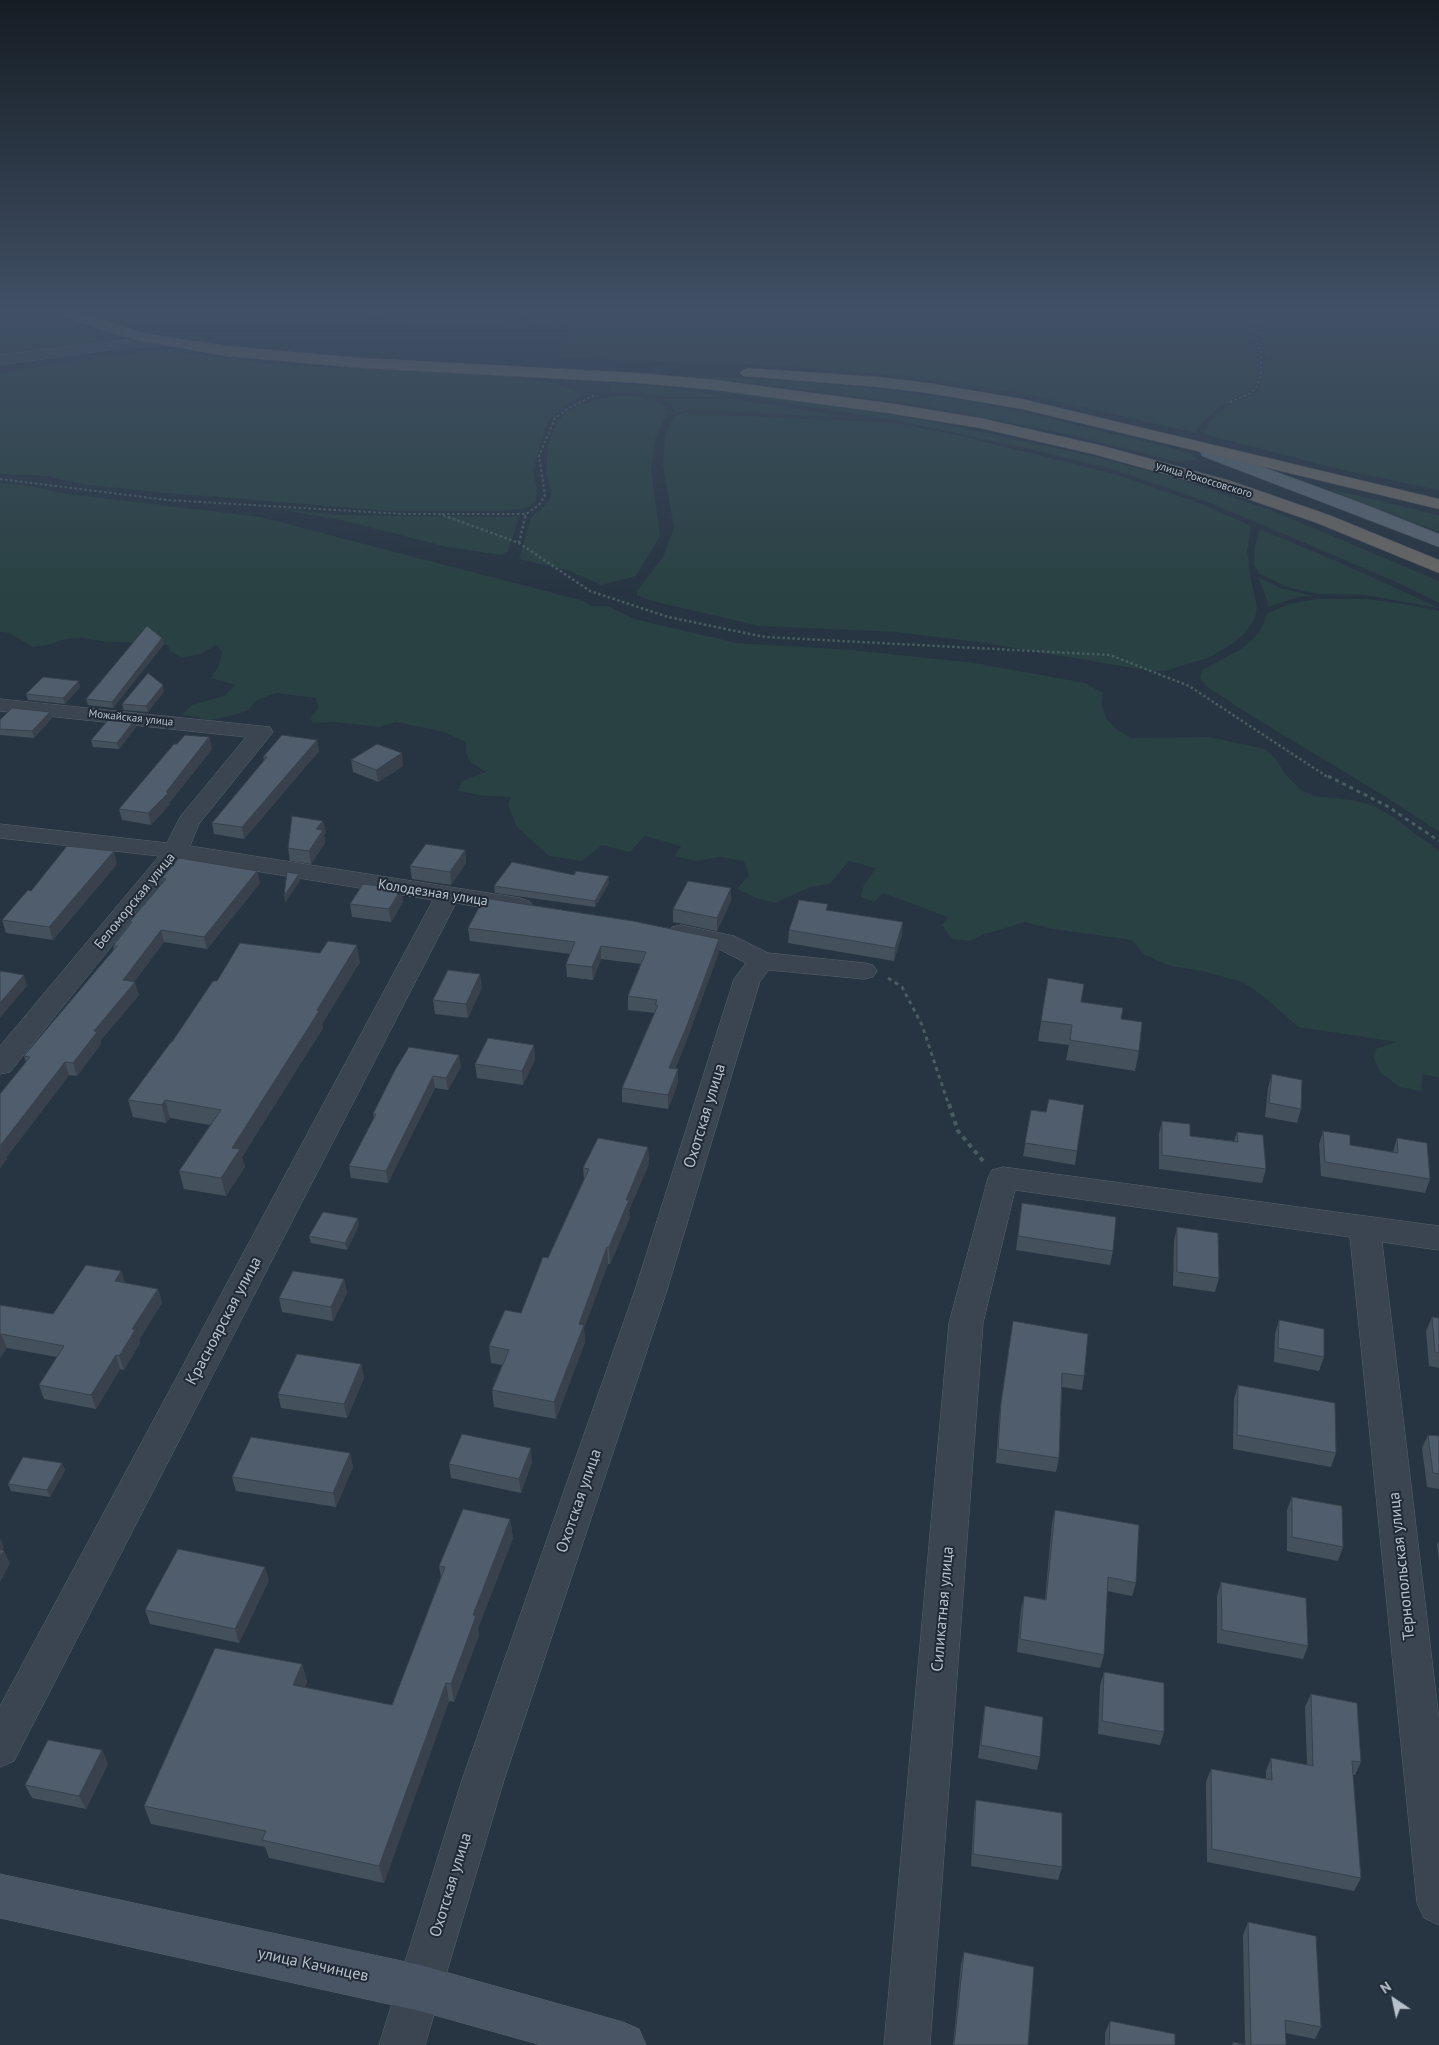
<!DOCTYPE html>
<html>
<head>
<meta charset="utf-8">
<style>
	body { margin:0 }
	#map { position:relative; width:1439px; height:2045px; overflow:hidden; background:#273441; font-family:"PT Sans",sans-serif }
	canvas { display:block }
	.north { position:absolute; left:1369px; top:1975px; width:50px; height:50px; -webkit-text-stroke:4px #202a36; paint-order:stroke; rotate:326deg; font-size:14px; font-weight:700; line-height:20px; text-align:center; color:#b8c0cb }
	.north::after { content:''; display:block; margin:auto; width:18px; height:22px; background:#b8c0cb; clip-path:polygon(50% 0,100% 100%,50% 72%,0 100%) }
</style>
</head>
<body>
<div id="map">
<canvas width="1439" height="2045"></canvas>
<div class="north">N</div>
</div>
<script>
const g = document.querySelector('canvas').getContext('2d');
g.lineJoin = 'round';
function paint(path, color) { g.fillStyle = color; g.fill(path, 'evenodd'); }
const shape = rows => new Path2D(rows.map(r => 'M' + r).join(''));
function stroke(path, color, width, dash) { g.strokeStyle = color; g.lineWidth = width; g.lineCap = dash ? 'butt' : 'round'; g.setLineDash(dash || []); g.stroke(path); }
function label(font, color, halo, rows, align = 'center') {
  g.font = font + ' "PT Sans",sans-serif'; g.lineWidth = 4; g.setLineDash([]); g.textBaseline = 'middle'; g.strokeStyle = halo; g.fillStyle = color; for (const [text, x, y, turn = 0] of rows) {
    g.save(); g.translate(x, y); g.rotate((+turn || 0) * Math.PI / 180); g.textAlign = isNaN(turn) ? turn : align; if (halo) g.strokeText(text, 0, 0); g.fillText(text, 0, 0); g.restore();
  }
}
paint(shape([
	[0,313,46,313,98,336,97,341,88,344,0,356],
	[365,313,499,313,528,329,456,326,381,318],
	[514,313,533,313,554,319,555,323,562,327,552,330],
	[623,313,1252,313,1254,343,1259,360,1256,383,1251,390,1216,409,1198,428,1196,433,1025,394,908,376,763,365,559,358,570,326,628,319],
	[1256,313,1439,313,1439,490,1343,470,1203,434,1216,414,1241,399,1256,394,1261,384,1267,358,1260,344,1260,331],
	[154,349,287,365,508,376,554,383,582,394,579,398,561,409,550,419,544,431,533,470,537,490,536,500,529,507,522,509,500,511,388,511,157,492,87,485,47,476,0,474,0,373,97,357,120,357],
	[674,375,799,381,889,390,960,400,1003,407,1131,438,1191,453,1198,460,1179,462,1071,435,919,405,784,387],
	[617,383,661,387,730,397,663,396,628,392,609,393,611,385],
	[667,384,838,406,934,422,1097,457,1181,480,1270,510,1439,581,1439,603,1394,581,1208,502,1115,470,1026,448,899,421],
	[624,395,639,396,658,402,664,405,668,413,656,435,651,469,660,536,636,576,601,585,568,570,519,559,531,518,550,500,551,493,546,473,548,445,556,424,563,415,582,404,604,398],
	[659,399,734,399,858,418,687,410,675,413,671,404],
	[682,413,894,423,961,436,1118,475,1207,506,1251,526,1247,551,1251,580,1257,607,1255,618,1247,631,1234,643,1208,658,1164,671,1150,671,985,643,896,632,759,626,648,600,637,595,637,591,663,557,674,528,663,465,665,436,674,417],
	[0,483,29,486,68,494,260,517,584,601,591,606,608,606,634,619,737,643,852,650,975,663,1085,683,1103,693,1102,705,1106,718,1116,729,1131,738,1209,737,1265,749,1276,759,1285,774,1300,789,1314,796,1352,800,1374,806,1392,816,1439,851,1439,1078,1423,1074,1421,1091,1399,1087,1380,1072,1373,1056,1377,1048,1397,1042,1298,1027,1262,995,1242,982,1202,971,1170,966,1143,954,1132,940,1053,929,1025,922,982,935,970,941,952,939,942,925,948,917,883,893,874,902,860,897,864,885,876,868,849,861,830,884,810,887,775,903,759,899,737,889,749,875,744,861,720,857,696,861,675,856,681,846,645,836,630,852,602,845,582,861,549,856,517,827,508,805,511,797,485,796,458,791,462,781,486,772,471,763,466,753,466,742,444,732,396,722,380,727,334,722,312,723,311,717,319,707,315,698,276,693,257,700,247,711,226,717,208,720,182,714,192,705,224,696,235,685,211,678,219,665,222,652,216,645,201,654,182,658,170,651,168,645,155,643,107,642,83,638,66,639,48,645,32,647,10,633,0,632],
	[1330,489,1439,515,1439,532,1335,492],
	[278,509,340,515,399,516,510,517,520,515,508,551,502,555,447,547,341,520],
	[1260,529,1341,563,1439,608,1365,595,1319,594,1299,590,1285,586,1260,574,1254,565,1255,546],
	[1258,577,1283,589,1314,596,1298,597,1268,607,1267,600],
	[1317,599,1367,599,1403,604,1439,611,1439,832,1381,794,1250,715,1206,686,1200,678,1202,670,1241,649,1252,640,1259,632,1268,613,1289,604]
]), '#294142');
const minor = shape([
	[166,338,171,339,173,342,171,345,122,348,0,365,0,355,122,340,166,338],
	[0,699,270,727,273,732,199,824,190,846,520,898,529,901,533,906,529,911,520,914,456,903,14,1761,0,1767,0,1706,433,900,182,859,10,1072,0,1074,0,1046,159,856,0,838,0,824,167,843,180,817,246,737,0,711,0,699],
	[681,925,734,936,768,953,864,963,873,965,877,971,873,977,864,979,769,970,760,981,667,1290,504,1780,425,2045,379,2045,462,1780,635,1290,734,979,746,963,717,948,672,939,668,933,672,927,681,925],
	[1003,1167,1439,1226,1439,1250,1382,1242,1439,1719,1439,1925,1424,1918,1417,1903,1350,1237,1015,1190,983,1323,930,2045,884,2045,949,1323,988,1178,992,1170,1003,1167]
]);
const secondary = shape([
	[0,1874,420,1965,623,2022,639,2029,646,2045,541,2045,420,2011,0,1918,0,1874]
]);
const primary = shape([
	[1208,447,1364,504,1439,534,1439,547,1202,456,1200,452,1202,448,1208,447]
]);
const trunk = shape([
	[62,313,82,313,148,334,226,346,362,358,638,373,716,380,888,403,980,418,1103,446,1231,481,1329,515,1439,560,1439,573,1317,523,1219,489,1093,454,980,428,888,413,716,390,638,383,362,368,226,356,142,341,106,331,64,316,62,313],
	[748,368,878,377,928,383,1022,399,1439,499,1439,509,1022,409,928,393,878,387,743,376,740,373,743,370,748,368]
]);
stroke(minor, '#59636e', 1);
stroke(secondary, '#59636e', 1);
stroke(primary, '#48515d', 1);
stroke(trunk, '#46505b', 1);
stroke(shape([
	[508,313,520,320],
	[1230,402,1251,393,1257,386,1261,374,1261,351,1256,341,1258,330,1254,313],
	[0,479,167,500,404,514,439,514,451,518],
	[442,514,526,514],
	[525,518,526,514,539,505,545,495,539,456,555,418,569,408,593,396]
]), '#475d5f', 2, [2.5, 2.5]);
stroke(shape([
	[448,517,519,543,590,591,668,617,765,637,1110,655,1189,686,1329,778],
	[519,543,525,517]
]), '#475d5f', 2.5, [2.5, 2.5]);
stroke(shape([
	[1328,776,1387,806,1439,841],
	[888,978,902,987,922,1025,949,1106]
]), '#475d5f', 3, [4, 4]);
stroke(shape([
	[949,1104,958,1131,983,1161]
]), '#475d5f', 4, [4.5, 4.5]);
paint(minor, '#3b4551');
paint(secondary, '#495564');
paint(primary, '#596571');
paint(trunk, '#686764');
paint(shape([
	[162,638,164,644,113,708,88,705,86,699],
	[80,687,65,704,28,700,26,694],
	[164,691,148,712,124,710,122,704],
	[50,712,52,718,34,738,0,735,0,720],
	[136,727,119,749,93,747,91,740],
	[209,737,212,749,170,802,170,804,151,825,122,820,119,809,177,744],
	[317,740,319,751,244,839,214,834,212,823,264,760,263,757],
	[351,760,403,766,378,782,353,772],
	[323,821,326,833,324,835,325,843,311,864,290,861,288,848],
	[465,850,466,863,451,885,412,879,410,866],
	[117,864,53,940,6,933,2,920,31,891],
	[257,871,260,883,207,949,164,942,134,982,139,995,100,1041,101,1044,77,1076,69,1075,6,1158,7,1159,0,1168,0,1094,26,1062,24,1056,114,950,113,946,130,923,130,921,163,882,162,878],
	[574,875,609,876,609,883,595,907,495,893,494,886],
	[401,889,403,902,391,922,352,917,350,904],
	[731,901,717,931,673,922,673,909],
	[827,910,902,935,894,961,788,943,789,930],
	[468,928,719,952,686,1042,675,1069,678,1069,678,1083,668,1109,622,1102,622,1088,655,1013,628,1010,628,996,641,964,601,959,593,980,567,977,566,964,570,954,470,941],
	[360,962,322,1024,323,1028,242,1157,245,1167,226,1196,184,1189,179,1171,210,1125,170,1118,166,1123,133,1117,128,1100,172,1042,217,981],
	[1048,978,1081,1002,1121,1019,1139,1051,1135,1071,1066,1060,1069,1045,1038,1041],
	[482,987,468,1018,435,1014,433,1000],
	[534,1045,535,1059,523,1085,477,1078,475,1064],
	[461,1067,448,1090,435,1088,388,1183,351,1178,349,1166,374,1118,373,1114,395,1070],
	[1272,1074,1301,1109,1297,1123,1265,1117,1268,1088],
	[1031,1110,1077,1151,1075,1165,1023,1156],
	[1162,1121,1190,1136,1234,1141,1237,1132,1266,1169,1262,1183,1159,1169,1159,1134],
	[1323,1131,1350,1145,1393,1152,1397,1138,1430,1179,1425,1193,1321,1176,1319,1144],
	[648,1147,649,1164,629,1210,630,1217,610,1264,608,1264,584,1328,585,1342,556,1419,494,1407,492,1390,502,1365,491,1363,489,1346,521,1313,548,1258,584,1179,583,1168],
	[1022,1203,1113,1251,1110,1265,1016,1250],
	[359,1225,347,1250,311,1243,309,1236],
	[1177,1227,1219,1278,1215,1292,1173,1286,1174,1241],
	[121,1271,125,1283,158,1289,162,1303,139,1340,140,1343,124,1370,120,1369,96,1409,44,1399,39,1385,57,1357,7,1348,0,1358,0,1305,53,1314],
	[344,1279,347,1293,333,1321,282,1312,279,1298],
	[1432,1317,1439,1318,1439,1368,1429,1366,1426,1331],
	[1279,1320,1324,1357,1319,1371,1274,1362,1275,1334],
	[1013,1321,1084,1376,1082,1390,1062,1387,1059,1458,1056,1472,996,1463,999,1417],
	[361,1364,364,1378,347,1418,281,1408,278,1394],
	[1238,1385,1336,1453,1331,1467,1233,1449,1234,1399],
	[1428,1435,1439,1436,1439,1489,1427,1487,1422,1448],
	[350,1453,353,1467,336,1507,236,1491,232,1477],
	[532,1462,521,1493,451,1478,449,1464],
	[62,1463,65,1470,50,1497,11,1491,8,1484],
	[1292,1497,1343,1547,1338,1561,1287,1551,1287,1510],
	[1055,1510,1136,1583,1132,1596,1107,1591,1104,1655,1100,1668,1017,1652,1021,1609,1024,1596,1045,1599,1052,1523],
	[510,1519,513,1538,478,1628,479,1635,454,1702,449,1701,384,1883,269,1858,265,1847,151,1824,144,1806,302,1664,307,1682,305,1687,392,1705,441,1578,439,1566],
	[1439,1541,1439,1561,1437,1544],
	[269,1580,239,1643,150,1624,145,1610],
	[1221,1582,1308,1646,1303,1659,1217,1643,1217,1596],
	[1104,1672,1164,1732,1160,1745,1098,1734,1100,1686],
	[1311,1694,1361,1762,1355,1775,1353,1775,1361,1878,1354,1891,1207,1862,1206,1782,1211,1769,1266,1779,1266,1771,1271,1758,1307,1765,1305,1707],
	[985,1706,1040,1757,1037,1770,978,1758,983,1719],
	[102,1750,108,1764,86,1809,32,1798,25,1785],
	[976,1800,1062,1867,1058,1880,971,1866,974,1812],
	[1248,1922,1321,2027,1315,2039,1286,2033,1286,2045,1232,2045,1233,2042,1245,2045,1243,1935],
	[964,1952,1028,2045,953,2045,961,1964],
	[1110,2021,1175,2045,1105,2045,1105,2033]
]), '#45505d');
paint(shape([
	[162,638,164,644,113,708,112,702],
	[79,681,80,687,65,704,63,698],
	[163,685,164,691,148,712,146,706],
	[50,712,52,718,34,738,32,731],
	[134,721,136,727,119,749,117,743],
	[209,737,212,749,170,802,170,804,151,825,148,813],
	[317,740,319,751,244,839,242,827],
	[402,753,403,766,378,782,376,770],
	[323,821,326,833,324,835,325,843,311,864,309,851,316,829],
	[465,850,466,863,451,885,450,872],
	[114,851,117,864,53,940,49,927],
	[257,871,260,883,207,949,204,937],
	[299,874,300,881,285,903,284,896],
	[609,876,609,883,595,907,595,901],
	[731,888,731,901,717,931,717,918],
	[401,889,403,902,391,922,389,909],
	[903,922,902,935,894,961,895,948],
	[161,930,164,942,126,992,123,980],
	[719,939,719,952,686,1042,669,1081,669,1068],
	[357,945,360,962,322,1024,323,1028,242,1157,245,1167,226,1196,221,1178,232,1148],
	[601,946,601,959,593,980,592,967],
	[480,974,482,987,468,1018,466,1004],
	[24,975,27,986,0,1018,0,1003],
	[135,982,139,995,100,1041,101,1044,77,1076,73,1063,94,1031],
	[534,1045,535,1059,523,1085,522,1071],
	[459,1055,461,1067,448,1090,446,1078],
	[65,1062,69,1075,6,1158,7,1159,0,1168,0,1146],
	[678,1069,678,1083,668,1109,668,1095],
	[433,1076,435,1088,388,1183,386,1171],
	[165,1100,170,1118,166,1123,162,1105],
	[648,1147,649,1164,629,1210,630,1217,610,1264,609,1247,626,1200],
	[358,1218,359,1225,347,1250,345,1243],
	[607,1247,608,1264,584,1328,585,1342,556,1419,554,1402,579,1324],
	[121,1271,126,1285,115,1281],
	[344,1279,347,1293,333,1321,331,1307],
	[158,1289,162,1303,139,1340,140,1343,124,1370,119,1356,132,1329],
	[1,1334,7,1348,0,1358,0,1336],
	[116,1355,120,1369,96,1409,91,1395],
	[361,1364,364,1378,347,1418,344,1404],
	[531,1448,532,1462,521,1493,519,1479],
	[350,1453,353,1467,336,1507,333,1493],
	[62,1463,65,1470,50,1497,47,1490],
	[510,1519,513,1538,478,1628,479,1635,454,1702,451,1684,473,1615],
	[0,1538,4,1547,0,1554],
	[4,1550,10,1564,0,1582,0,1557],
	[265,1567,269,1580,239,1643,235,1629],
	[302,1664,307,1682,298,1704,293,1685],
	[446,1683,449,1701,384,1883,379,1866],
	[102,1750,108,1764,86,1809,79,1796]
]), '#38414c');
const building = shape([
	[147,626,162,638,112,702,86,699,147,626],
	[148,673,163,685,146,706,122,704,148,673],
	[43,677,79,681,63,698,26,694,43,677],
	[12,708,50,712,32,731,0,729,0,720,12,708],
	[110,718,134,721,117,743,91,740,110,718],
	[185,735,209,737,166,792,168,793,148,813,119,809,174,744,177,744,185,735],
	[282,735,317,740,242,827,212,823,267,757,263,757,282,735],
	[377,744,402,753,376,770,351,760,377,744],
	[292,816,323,821,316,829,323,830,309,851,288,848,292,816],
	[426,844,465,850,450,872,410,866,426,844],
	[67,846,114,851,49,927,2,920,28,890,31,891,67,846],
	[179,858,257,871,204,937,161,930,123,980,135,982,94,1031,97,1032,73,1063,65,1062,0,1146,2,1146,0,1149,0,1094,30,1057,24,1056,117,946,113,946,132,922,130,921,166,879,162,878,179,858],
	[512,862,574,875,576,871,609,876,595,901,494,886,512,862],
	[287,872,299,874,284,896,287,872],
	[688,881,731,888,717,918,673,909,688,881],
	[363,884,401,889,389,909,350,904,363,884],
	[484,898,633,921,719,939,686,1028,669,1068,678,1069,668,1095,622,1088,658,1005,655,1005,657,1000,628,996,646,952,601,946,592,967,566,964,575,942,468,928,484,898],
	[799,900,828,904,826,910,903,922,895,948,789,930,799,900],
	[328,941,357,945,317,1010,319,1011,232,1148,240,1149,221,1178,179,1171,221,1110,165,1100,162,1105,128,1100,171,1042,172,1042,213,981,217,981,240,943,320,953,328,941],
	[448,970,480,974,466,1004,433,1000,448,970],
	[0,971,24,975,0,1003,0,971],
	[1048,978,1084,984,1081,1002,1123,1008,1121,1019,1142,1022,1139,1051,1070,1040,1072,1025,1041,1021,1048,978],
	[488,1038,534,1045,522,1071,475,1064,488,1038],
	[409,1047,459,1055,446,1078,433,1076,386,1171,349,1166,376,1114,373,1114,395,1070,409,1047],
	[1272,1074,1302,1080,1301,1109,1269,1103,1272,1074],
	[1049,1099,1084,1105,1077,1151,1025,1143,1031,1110,1046,1112,1049,1099],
	[1162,1121,1190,1124,1190,1136,1238,1142,1237,1132,1263,1135,1266,1169,1162,1155,1162,1121],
	[1323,1131,1350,1135,1350,1145,1398,1153,1397,1138,1427,1143,1430,1179,1325,1162,1323,1131],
	[598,1138,648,1147,626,1200,629,1200,609,1247,607,1247,579,1324,584,1325,554,1402,492,1390,509,1350,489,1346,505,1310,521,1313,543,1257,548,1258,589,1169,583,1168,598,1138],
	[1022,1203,1116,1217,1113,1251,1018,1236,1022,1203],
	[323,1212,358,1218,345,1243,309,1236,323,1212],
	[1177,1227,1218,1233,1219,1278,1177,1272,1177,1227],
	[86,1265,121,1271,115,1281,158,1289,132,1329,135,1330,119,1356,116,1355,91,1395,39,1385,64,1346,1,1334,0,1336,0,1305,53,1314,86,1265],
	[293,1271,344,1279,331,1307,279,1298,293,1271],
	[1432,1317,1439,1318,1439,1353,1435,1352,1432,1317],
	[1279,1320,1324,1329,1324,1357,1278,1348,1279,1320],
	[1013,1321,1088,1334,1084,1376,1062,1373,1059,1458,998,1449,1001,1403,1013,1321],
	[297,1354,361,1364,344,1404,278,1394,297,1354],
	[1238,1385,1335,1403,1336,1453,1237,1435,1238,1385],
	[462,1434,531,1448,519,1479,449,1464,462,1434],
	[1428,1435,1439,1436,1439,1474,1433,1473,1428,1435],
	[251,1437,350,1453,333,1493,232,1477,251,1437],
	[23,1457,62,1463,47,1490,8,1484,23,1457],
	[1292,1497,1342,1506,1343,1547,1292,1537,1292,1497],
	[463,1509,510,1519,473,1615,476,1616,451,1684,446,1683,379,1866,262,1840,266,1831,144,1806,215,1648,302,1664,293,1685,392,1705,445,1567,439,1566,463,1509],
	[1055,1510,1139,1525,1136,1583,1108,1577,1104,1655,1020,1639,1024,1596,1046,1600,1055,1510],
	[178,1549,265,1567,235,1629,145,1610,178,1549],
	[0,1550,4,1550,0,1557,0,1550],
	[1221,1582,1306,1598,1308,1646,1222,1630,1221,1582],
	[1104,1672,1164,1683,1164,1732,1102,1721,1104,1672],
	[1311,1694,1357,1703,1361,1762,1352,1761,1361,1878,1212,1849,1211,1769,1272,1780,1271,1758,1313,1766,1311,1694],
	[985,1706,1043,1717,1040,1757,981,1745,985,1706],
	[48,1740,102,1750,79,1796,25,1785,48,1740],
	[976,1800,1062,1813,1062,1867,973,1854,976,1800],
	[1248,1922,1316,1936,1321,2027,1285,2020,1286,2045,1251,2045,1248,1922],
	[964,1952,1034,1967,1028,2045,954,2045,964,1952],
	[1110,2021,1175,2034,1175,2045,1109,2045,1110,2021],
	[1233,2042,1246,2045,1233,2045,1233,2042]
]);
paint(building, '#505d6c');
stroke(building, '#38414c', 1);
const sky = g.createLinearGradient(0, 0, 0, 599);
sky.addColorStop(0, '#151d24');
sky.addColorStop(0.52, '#415065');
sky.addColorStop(1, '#41506500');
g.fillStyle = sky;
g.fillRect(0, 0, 1439, 599);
label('11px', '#b8c0cb', '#202a36', [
	["улица Рокоссовского",1204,480,17],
	["Можайская улица",131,718,6]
]);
label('14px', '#b8c0cb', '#202a36', [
	["Колодезная улица",433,893,9],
	["Беломорская улица",135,901,-51]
]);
label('16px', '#b8c0cb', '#202a36', [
	["Охотская улица",705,1116,-73],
	["Красноярская улица",224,1321,-62],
	["Охотская улица",579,1501,-71],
	["Тернопольская улица",1402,1566,-96],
	["Силикатная улица",943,1609,-85],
	["Охотская улица",451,1885,-73],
	["улица Качинцев",313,1965,12]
]);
</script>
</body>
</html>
